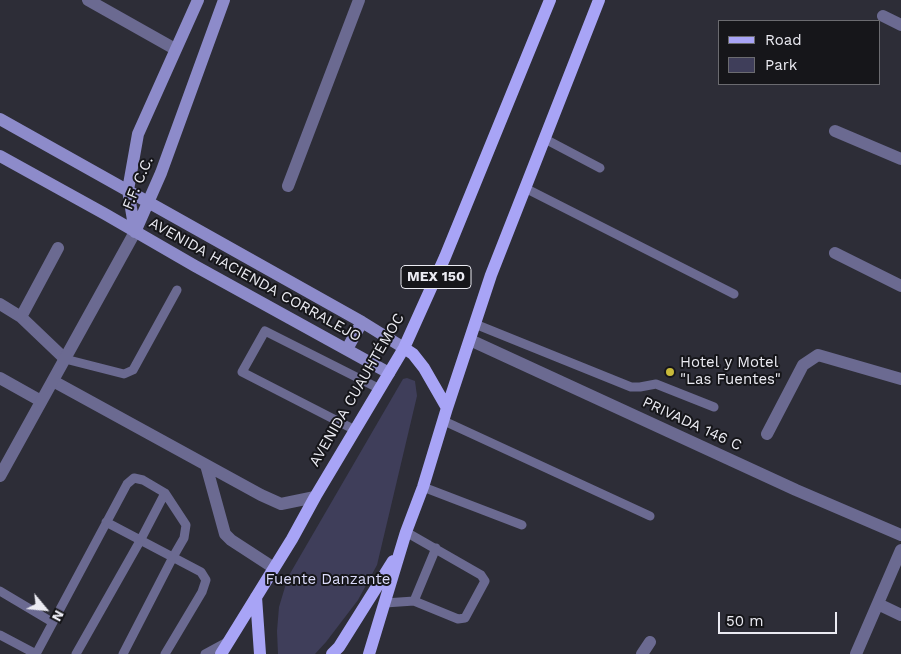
<!DOCTYPE html>
<html>
<head>
<meta charset="utf-8">
<style>
	body { margin:0 }
	#map { position:relative; width:901px; height:654px; overflow:hidden; background:#2d2d37; font-family:"Work Sans",sans-serif }
	canvas { display:block }
	.legend { position:absolute; left:718px; top:20px; width:162px; height:65px; box-sizing:border-box; background:#16161a; border:1px solid #6b6b70; margin:0; padding:6px 9px; list-style:none; font-size:15px; color:#ebebf2 }
	.legend li { display:flex; align-items:center; gap:10px; height:25px }
	.legend b { width:25px; border:1px solid #6b6b70 }
	.north { position:absolute; left:20px; top:584px; width:50px; height:50px; -webkit-text-stroke:4px #16161a; paint-order:stroke; rotate:118deg; font-size:14px; font-weight:700; line-height:20px; text-align:center; color:#ebebf2 }
	.north::after { content:''; display:block; margin:auto; width:18px; height:22px; background:#ebebf2; clip-path:polygon(50% 0,100% 100%,50% 72%,0 100%) }
	.scale { position:absolute; left:718px; top:612px; width:119px; height:22px; box-sizing:border-box; border:2px solid #ebebf2; border-top:0; padding-left:6px; font-size:15px; line-height:18px; white-space:nowrap; color:#ebebf2; -webkit-text-stroke:4px #16161a; paint-order:stroke }
</style>
</head>
<body>
<div id="map">
<canvas width="901" height="654"></canvas>
<ul class="legend">
<li><b style="height:6px;background:#a8a4f6"></b>Road</li>
<li><b style="height:14px;background:#3f3e5a"></b>Park</li>
</ul>
<div class="north">N</div>
<div class="scale">50 m</div>
</div>
<script>
const g = document.querySelector('canvas').getContext('2d');
g.lineJoin = 'round';
function paint(path, color) { g.fillStyle = color; g.fill(path, 'evenodd'); }
const shape = rows => new Path2D(rows.map(r => 'M' + r).join(''));
function stroke(path, color, width, dash) { g.strokeStyle = color; g.lineWidth = width; g.lineCap = dash ? 'butt' : 'round'; g.setLineDash(dash || []); g.stroke(path); }
function label(font, color, halo, rows, align = 'center') {
  g.font = font + ' "Work Sans",sans-serif'; g.lineWidth = 4; g.setLineDash([]); g.textBaseline = 'middle'; g.strokeStyle = halo; g.fillStyle = color; for (const [text, x, y, turn = 0] of rows) {
    g.save(); g.translate(x, y); g.rotate((+turn || 0) * Math.PI / 180); g.textAlign = isNaN(turn) ? turn : align; if (halo) g.strokeText(text, 0, 0); g.fillText(text, 0, 0); g.restore();
  }
}
paint(shape([
	[407,378,415,381,417,396,377,565,358,600,326,642,315,654,278,654,277,631,279,607,288,577,403,379]
]), '#3f3e5a');
stroke(shape([
	[545,139,600,168],
	[525,188,734,294],
	[475,324,631,387,640,387,656,384,714,407],
	[65,359,124,374,133,370,177,290],
	[444,421,650,516],
	[355,430,242,372,265,331,380,389],
	[423,487,522,525],
	[106,522,201,572,206,580,202,592,165,654],
	[0,591,52,622],
	[414,601,436,548],
	[385,603,414,601,458,619,465,618,485,581,481,575,406,532],
	[0,635,36,654],
	[36,654,127,484,134,478,143,480,165,493,186,525,184,538,173,557,123,654],
	[76,654,140,541,165,493],
	[205,654,229,641]
]), '#6b6a91', 9);
stroke(shape([
	[88,0,175,49],
	[883,16,901,25],
	[835,131,901,159],
	[288,186,359,0],
	[835,253,901,286],
	[0,304,21,317,65,359],
	[21,317,58,248],
	[470,340,796,490,901,535],
	[0,378,41,401],
	[53,381,261,495,281,504,315,497],
	[767,434,803,365,818,355,901,379],
	[206,465,225,534,231,540,274,568],
	[878,604,901,615],
	[642,654,650,642],
	[856,654,901,550]
]), '#6b6a91', 12);
stroke(shape([
	[0,476,135,232]
]), '#6b6a91', 12);
stroke(shape([
	[0,119,362,322,404,348],
	[0,156,105,214,195,266,389,373],
	[135,232,161,173,224,0],
	[135,232,128,190,138,134,198,0],
	[347,349,362,322]
]), '#8d8bca', 12);
stroke(shape([
	[404,348,413,354,424,368,447,408],
	[256,597,260,654],
	[221,654,292,539,315,497,404,348,445,257,550,0],
	[332,654,339,647,393,561],
	[369,654,406,532,423,487,447,408,491,275,599,0]
]), '#a8a4f6', 12);
for (const [x, y, r, color] of [
	[670,372,5,"#c9ba3a"]
]) { const dot = new Path2D(); dot.arc(x, y, r, 0, 2 * Math.PI); g.fillStyle = color; g.fill(dot); stroke(dot, '#16161a', 2); }
for (const [x, y, w] of [
	[436,277,70]
]) { const box = new Path2D(); box.roundRect(x - w / 2, y - 11.5, w, 23, 4); g.fillStyle = '#16161a'; g.fill(box); stroke(box, '#ebebf2', 1); }
label('bold 14px', '#ebebf2', null, [
	["MEX 150",436,277]
]);
label('15px', '#ebebf2', '#16161a', [
	["F.F. C.C.",138,183,-67],
	["AVENIDA HACIENDA CORRALEJO",255,280,29],
	["AVENIDA CUAUHTÉMOC",357,390,-60],
	["PRIVADA 146 C",692,424,25]
]);
label('15px', '#ebebf2', '#16161a', [
	["Hotel y Motel",680,363],
	["\"Las Fuentes\"",680,380]
], 'left');
label('15px', '#dcdcfb', '#16161a', [
	["Fuente Danzante",328,580]
]);
</script>
</body>
</html>
